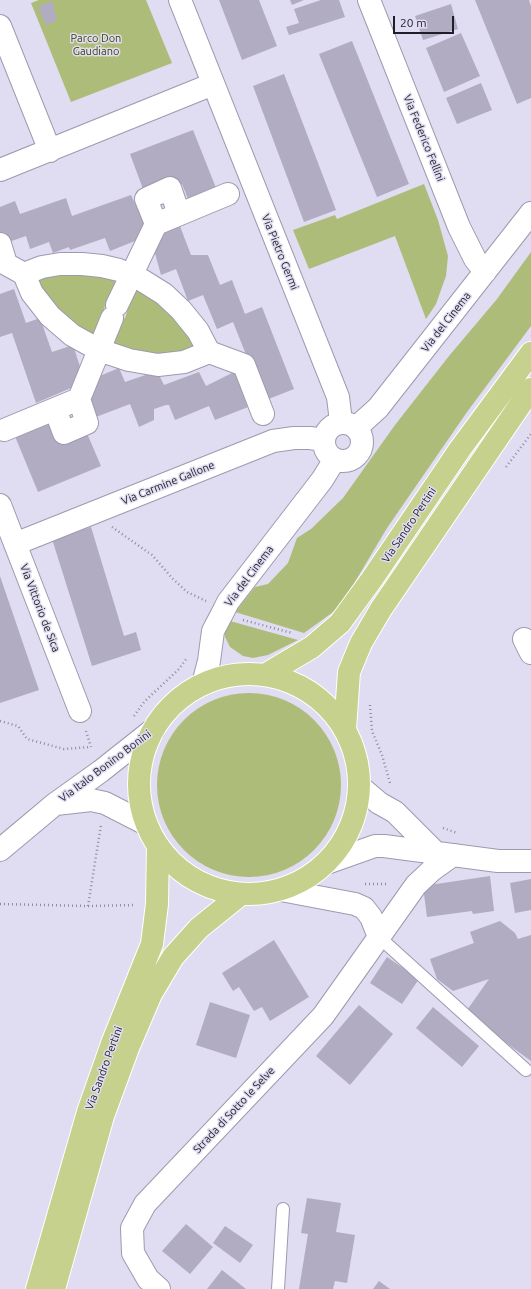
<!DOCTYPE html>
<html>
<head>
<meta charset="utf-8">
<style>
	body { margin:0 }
	#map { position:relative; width:531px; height:1289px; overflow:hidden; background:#e0dcf1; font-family:Ubuntu,sans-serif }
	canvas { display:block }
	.scale { position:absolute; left:393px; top:16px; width:61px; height:18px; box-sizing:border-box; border:2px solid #1f1d25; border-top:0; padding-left:5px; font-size:12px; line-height:14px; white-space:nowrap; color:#1f1d25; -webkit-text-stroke:3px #e0dcf1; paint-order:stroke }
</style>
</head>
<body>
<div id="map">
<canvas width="531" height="1289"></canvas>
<div class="scale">20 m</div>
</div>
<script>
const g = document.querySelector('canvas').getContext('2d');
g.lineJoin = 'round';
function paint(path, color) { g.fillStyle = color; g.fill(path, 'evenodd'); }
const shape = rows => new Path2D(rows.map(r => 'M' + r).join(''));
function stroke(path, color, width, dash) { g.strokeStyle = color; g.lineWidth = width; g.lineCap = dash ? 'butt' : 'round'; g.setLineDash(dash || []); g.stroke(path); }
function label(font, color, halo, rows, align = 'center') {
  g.font = font + ' Ubuntu,sans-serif'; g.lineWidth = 3; g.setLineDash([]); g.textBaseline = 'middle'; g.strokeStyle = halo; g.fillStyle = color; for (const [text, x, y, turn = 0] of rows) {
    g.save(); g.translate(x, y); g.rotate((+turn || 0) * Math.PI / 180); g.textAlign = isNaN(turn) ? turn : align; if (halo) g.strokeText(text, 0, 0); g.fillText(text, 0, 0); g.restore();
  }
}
paint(shape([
	[39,0,146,0,172,63,71,102,31,3],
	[424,184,438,220,448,256,446,276,442,287,436,304,426,319,395,236,309,269,293,230,335,215,337,219],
	[531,252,531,326,467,412,387,528,340,607,304,633,235,612,255,587,268,584,288,563,297,538,311,529,343,498,395,425,449,356,497,299],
	[35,273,126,276,110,302,105,306,103,312,104,318,97,346,52,314],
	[141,282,205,350,172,359,103,348,120,322,125,318,128,309,124,303],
	[230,621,298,640,268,655,253,658,243,656,230,647,225,637,225,628],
	'157 785a92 92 0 1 1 184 0a92 92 0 1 1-184 0Z'
]), '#aebc7a');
paint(shape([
	[219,0,259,0,277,46,242,60],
	[290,0,304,0,292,5],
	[321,0,339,0,345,17,289,35,286,27,299,23,294,9],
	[475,0,529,0,531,6,531,98,517,104],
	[52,1,57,20,46,25,38,7],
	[451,4,458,29,423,40,415,16],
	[461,33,480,76,444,92,426,48],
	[352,41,409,184,377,197,319,54],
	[284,74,336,210,304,222,253,86],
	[481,83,492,110,457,124,446,98],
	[193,130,218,193,190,204,182,184,172,188,143,189,130,154],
	[131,195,150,235,110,251,105,238,70,250,69,247,53,253,49,242,30,249,26,236,0,245,0,207,15,201,20,214,66,198,72,216],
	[178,221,191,255,208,255,220,285,232,280,245,314,262,307,294,389,215,420,209,406,175,420,169,405,166,405,154,409,154,420,139,427,130,404,96,417,85,382,119,368,125,382,157,371,164,385,199,372,206,386,238,370,247,357,233,322,217,329,203,295,188,301,176,269,161,275,150,235],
	[14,289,26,323,40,318,52,352,73,345,85,382,36,403,12,333,0,337,0,294],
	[51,413,86,431,101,466,38,492,12,429],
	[91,527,124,636,136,632,141,650,92,666,52,539],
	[0,576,39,690,0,703],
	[490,876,494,911,473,914,472,911,427,917,423,886],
	[531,879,531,910,515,913,510,883],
	[500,921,515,933,518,939,531,935,531,1061,465,1013,489,979,453,991,437,979,430,959,474,943,470,932],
	[274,940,309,997,270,1021,262,1007,254,1011,239,987,233,991,222,973],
	[387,957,419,979,402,1004,370,983],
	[210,1002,250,1015,236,1058,196,1045],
	[359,1005,393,1034,350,1085,316,1056],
	[433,1007,479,1046,462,1067,416,1028],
	[307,1198,341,1203,336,1232,355,1235,347,1283,335,1281,333,1289,299,1289,308,1234,301,1233],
	[186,1224,213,1247,190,1274,162,1251],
	[225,1226,253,1245,240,1263,213,1243],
	[222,1270,246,1289,207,1289],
	[379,1281,390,1289,373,1289]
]), '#b1acc1');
const lane = shape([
	[379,937,526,1070],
	[278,1289,283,1209]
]);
const street = shape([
	[180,0,338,397,341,422],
	[369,0,459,227,475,259,485,272],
	[0,26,50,151],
	[0,170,213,84],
	[156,224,146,199,170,188,179,214],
	[0,244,6,264,24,274],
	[117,305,156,224,228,194],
	[209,352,184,362,158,365,129,360,99,350,72,335,50,316,32,293,24,274,42,267,60,264,82,264,102,266,119,270,140,279,164,294,181,310,198,331,209,352,244,365,263,414],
	[55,409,64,433,87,423,79,399],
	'324 442a19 19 0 1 1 38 0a19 19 0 1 1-38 0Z',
	[357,427,378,408,531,213],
	[4,430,79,399,112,318],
	[0,505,80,711],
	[15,544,273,441,294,438,310,438,324,440],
	[524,639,531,653],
	[203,684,209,661,213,631,223,612,228,602,322,480,335,459],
	[56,804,91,800,105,803,146,824],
	[0,850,55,804,101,771,154,729],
	[281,890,355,904,364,908,371,917,379,937],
	[159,1289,148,1279,133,1253,132,1228,145,1204,323,1016,416,885,432,870,453,855]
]);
const secondary = shape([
	[359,786,379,803,395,812,435,852],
	[327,863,375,846,384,846,498,861,531,861]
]);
const primary = shape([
	'139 784a110 110 0 1 1 220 0a110 110 0 1 1-220 0Z',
	[265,675,312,647,340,623,372,579,460,449,531,353],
	[345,729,349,672,361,643,381,609,531,389],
	[37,1289,88,1112,113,1041,152,944,157,904,158,846],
	[54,1289,103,1116,128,1048,151,994,173,957,199,928,240,895]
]);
stroke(lane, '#9e9aae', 14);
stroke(street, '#9e9aae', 24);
stroke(secondary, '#9e9aae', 24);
stroke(primary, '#fff', 24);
stroke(shape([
	[506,467,531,434],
	[112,527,152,555,173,579,187,592,206,601],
	[243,620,292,633],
	[370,705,372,731,382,755,390,783],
	[134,716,144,702,179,669,187,658],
	[0,721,18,726,27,739,64,749,90,747],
	[86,731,91,747],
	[443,828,457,833],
	[365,884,389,884],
	[0,904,88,906,135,905],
	[88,906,101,825]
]), '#8f8c9b', 2.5, [1, 3]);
stroke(lane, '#fff', 12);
stroke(street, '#fff', 22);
stroke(secondary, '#fff', 22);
stroke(primary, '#c5d18c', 22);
label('11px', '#394204', '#e0dcf1', [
	["Parco Don",96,38],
	["Gaudiano",96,51]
]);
label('11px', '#1f1d25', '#e0dcf1', [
	["Via Federico Fellini",424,138,68],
	["Via Pietro Germi",280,252,68],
	["Via del Cinema",446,322,-52],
	["Via Carmine Gallone",168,483,-22],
	["Via Sandro Pertini",409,525,-56],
	["Via del Cinema",249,576,-53],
	["Via Vittorio de Sica",40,608,69],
	["Via Italo Bonino Bonini",105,766,-37],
	["Via Sandro Pertini",104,1068,-70],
	["Strada di Sotto le Selve",234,1110,-47]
]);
</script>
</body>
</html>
